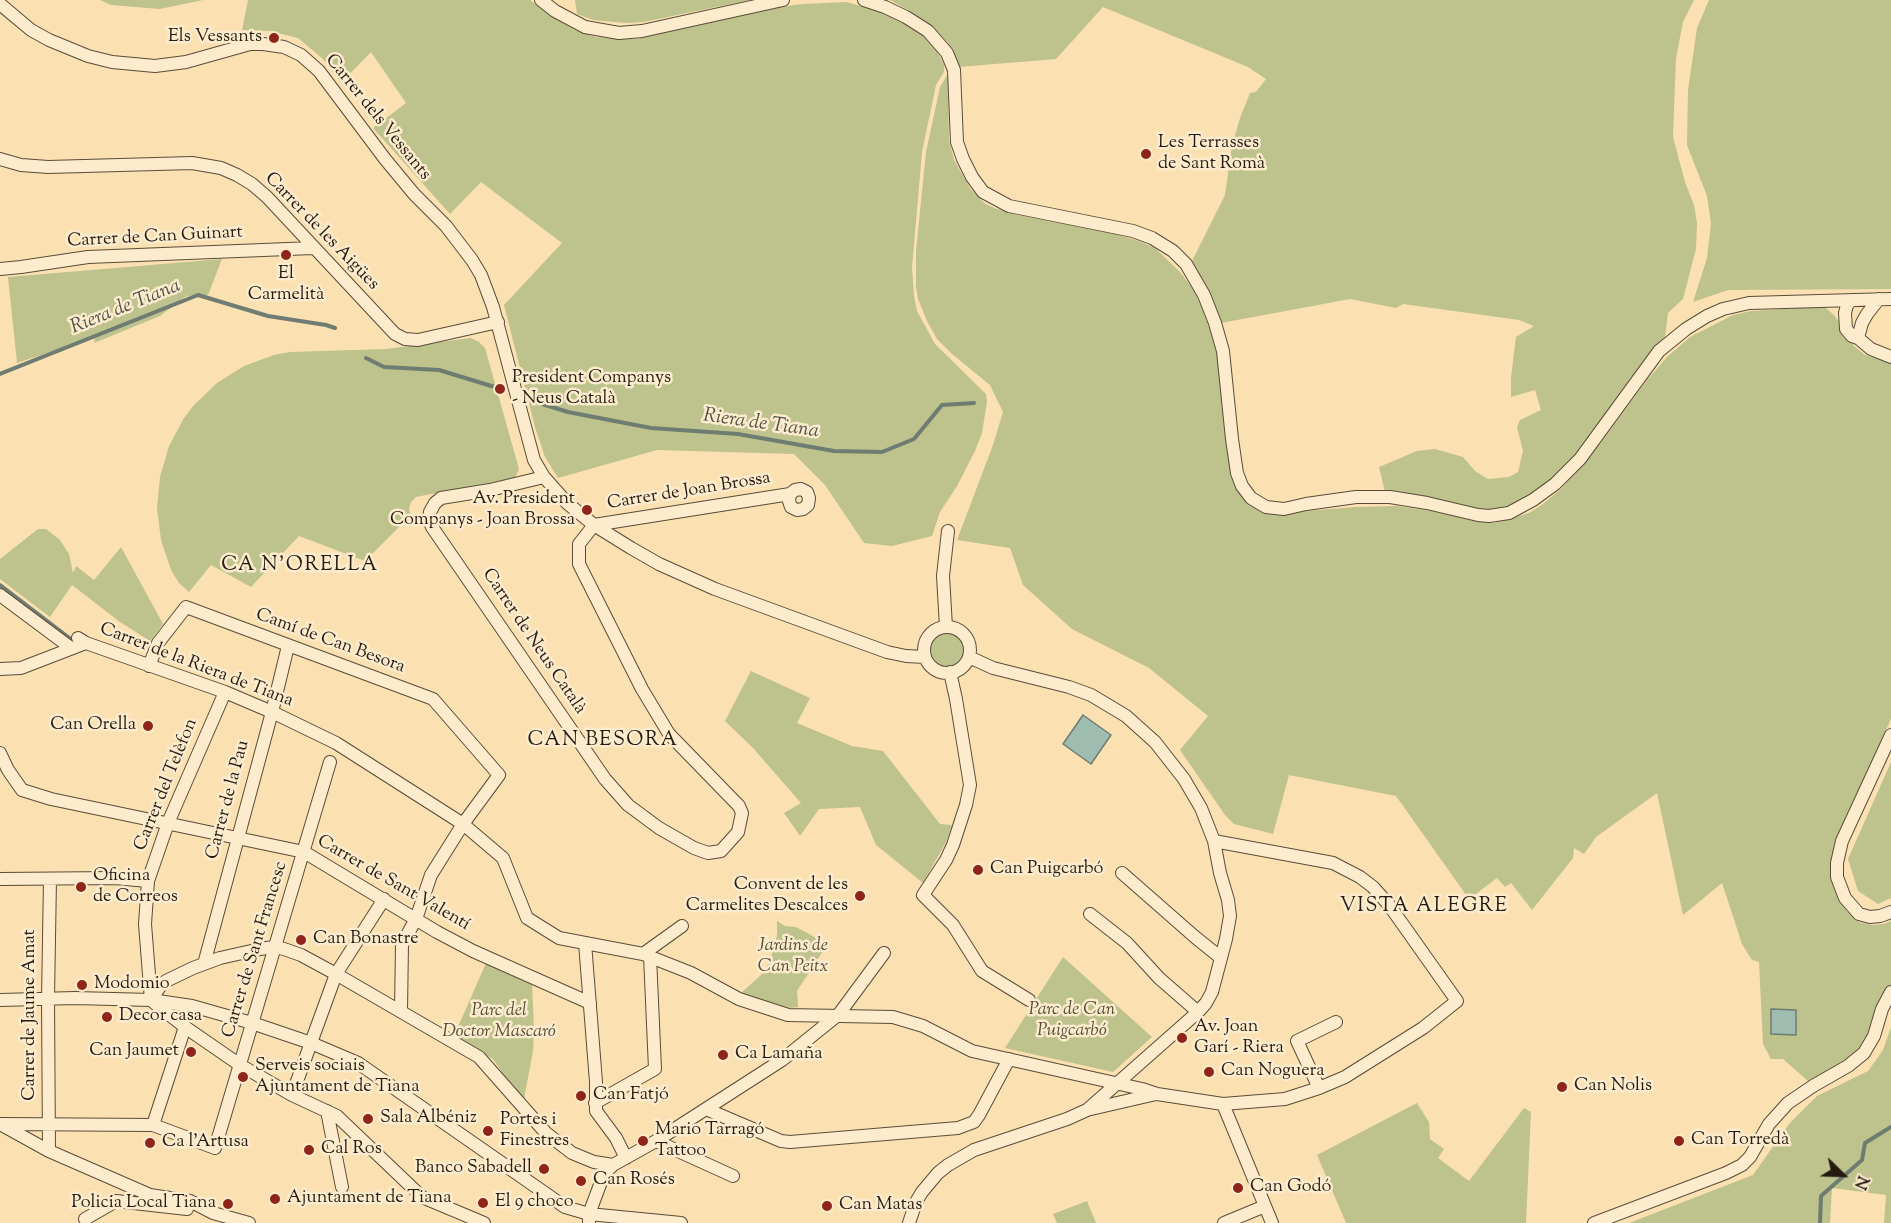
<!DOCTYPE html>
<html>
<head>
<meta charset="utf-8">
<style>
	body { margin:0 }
	#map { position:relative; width:1891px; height:1223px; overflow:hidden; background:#fbe0b2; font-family:"Sorts Mill Goudy",serif }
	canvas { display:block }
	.north { position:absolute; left:1813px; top:1145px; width:60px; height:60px; -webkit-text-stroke:4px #fcebcd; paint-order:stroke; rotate:113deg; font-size:16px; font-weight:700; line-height:24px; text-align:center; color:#251b10 }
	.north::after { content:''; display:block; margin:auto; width:21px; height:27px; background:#251b10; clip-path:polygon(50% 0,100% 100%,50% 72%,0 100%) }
</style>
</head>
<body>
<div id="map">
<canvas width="1891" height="1223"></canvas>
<div class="north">N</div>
</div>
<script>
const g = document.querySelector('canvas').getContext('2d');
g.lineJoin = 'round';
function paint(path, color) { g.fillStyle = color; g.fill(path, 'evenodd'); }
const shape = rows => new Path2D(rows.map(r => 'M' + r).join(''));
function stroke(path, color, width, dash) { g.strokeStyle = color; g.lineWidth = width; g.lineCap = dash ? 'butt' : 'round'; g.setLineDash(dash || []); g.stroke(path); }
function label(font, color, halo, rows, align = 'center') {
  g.font = font + ' "Sorts Mill Goudy",serif'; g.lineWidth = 5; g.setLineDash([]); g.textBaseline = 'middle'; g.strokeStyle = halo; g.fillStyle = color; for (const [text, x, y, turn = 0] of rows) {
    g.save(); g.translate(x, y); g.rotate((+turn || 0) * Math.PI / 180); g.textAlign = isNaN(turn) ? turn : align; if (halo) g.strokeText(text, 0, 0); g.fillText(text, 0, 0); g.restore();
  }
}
paint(shape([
	[100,0,203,0,160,9,111,5],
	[248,0,530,0,556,19,575,30,596,37,636,39,777,7,803,4,846,2,872,9,895,18,921,33,935,47,944,65,944,72,936,85,922,152,912,267,914,296,917,311,935,344,986,394,987,402,982,433,975,451,957,486,940,512,932,536,892,546,864,543,825,485,794,454,657,450,558,478,545,457,535,427,504,305,562,243,481,182,450,214,373,128,406,103,371,52,341,83,323,59,298,38,270,31,242,30],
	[575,0,750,0,643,22,626,23,593,20,577,14],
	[890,0,1694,0,1683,22,1676,58,1673,137,1685,182,1694,205,1697,223,1696,249,1683,299,1668,313,1665,337,1627,383,1574,456,1545,486,1527,499,1509,506,1490,510,1471,508,1430,497,1385,492,1379,467,1417,451,1435,449,1463,457,1475,471,1488,479,1509,477,1518,472,1523,451,1517,427,1520,420,1541,410,1535,390,1511,397,1511,377,1516,337,1534,326,1519,320,1403,304,1396,308,1350,299,1221,323,1191,263,1225,195,1232,146,1240,118,1250,93,1256,92,1266,79,1248,67,1103,7,1056,59,958,67,948,43,938,32,910,11],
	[1709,0,1891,0,1891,289,1728,290,1693,302,1707,258,1711,223,1707,196,1687,145,1688,90,1697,28],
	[948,74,949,140,954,160,970,188,984,203,994,208,1017,215,1119,235,1139,241,1155,248,1181,273,1194,291,1202,308,1211,330,1218,354,1239,490,1291,512,1356,507,1396,506,1432,511,1476,521,1494,523,1529,513,1543,504,1562,488,1600,444,1647,380,1667,357,1690,337,1733,315,1751,311,1816,307,1826,308,1835,316,1854,346,1865,355,1891,363,1891,719,1841,829,1834,847,1831,861,1835,890,1846,910,1859,922,1872,925,1884,924,1891,921,1891,985,1865,1044,1839,1067,1807,1083,1808,1081,1783,1059,1771,1059,1763,1044,1759,962,1752,960,1742,944,1722,883,1683,915,1657,793,1596,837,1584,854,1574,848,1573,858,1532,910,1511,883,1505,887,1497,878,1469,899,1396,796,1289,775,1273,834,1234,824,1225,815,1180,750,1208,716,1149,668,1072,629,1023,585,1010,548,957,540,993,445,1003,412,990,385,952,354,937,339,927,321,918,299,916,287,916,251,926,152,940,87],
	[222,259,208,295,195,295,185,297,160,316,94,343,95,337,17,363,8,277],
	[471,338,479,342,485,348,519,469,515,478,416,497,411,502,409,509,411,515,365,561,299,536,251,587,211,565,189,592,179,583,171,570,161,540,157,508,160,477,169,446,184,418,194,405,217,383,244,366,274,355,290,352,386,349],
	[38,529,46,529,60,540,69,554,73,573,76,566,94,580,121,547,163,624,150,641,120,622,72,585,50,617,0,579,0,559],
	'928 649a19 19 0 1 1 38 0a19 19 0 1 1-38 0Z',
	[751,671,810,698,797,723,852,746,883,751,940,824,952,825,946,842,923,883,876,845,860,807,819,809,800,836,784,813,801,803,753,748,725,721],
	[1891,762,1891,898,1878,904,1858,891,1848,859],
	[777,921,785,926,796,927,820,940,814,949,823,951,797,991,798,1007,788,1008,761,1003,741,993,762,974,770,961,777,936],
	[1063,957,1152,1037,1113,1072,1005,1048],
	[486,963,532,982,534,1030,533,1051,524,1099,506,1078,493,1059,454,1036],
	[1891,1027,1891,1223,1884,1223,1886,1195,1832,1188,1830,1223,1629,1223,1753,1175,1789,1124,1817,1096,1868,1071,1883,1050],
	[1417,1103,1429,1122,1430,1139,1444,1149,1438,1158,1469,1181,1524,1108,1531,1112,1526,1223,1346,1223,1317,1155],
	[1087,1201,1096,1223,1057,1223,1053,1214]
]), '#bec28c');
const water = shape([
	[1083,715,1111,735,1091,764,1063,744,1083,715],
	[1771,1009,1796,1010,1796,1035,1771,1034,1771,1009]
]);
paint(water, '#9fbcb1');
stroke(water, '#6e7c71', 1.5);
stroke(shape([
	[366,358,384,367,439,370,498,388],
	[0,374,198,295,268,316,326,325,335,328],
	[529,400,568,412,651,428,738,434,834,451,882,452,914,439,942,405,974,403],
	[0,585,72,640],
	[1820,1223,1821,1196,1862,1160,1865,1143,1891,1127]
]), '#6e7c71', 4);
const minor = shape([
	[541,0,555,11,585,27,619,33,642,31,783,0],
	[864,0,885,7,906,17,928,31,947,53,954,70,957,142,963,159,972,177,983,192,1009,206,1133,231,1152,238,1173,251,1186,264,1204,295,1215,323,1223,351,1232,439,1237,473,1242,486,1251,498,1266,507,1284,509,1306,504,1356,497,1390,497,1427,503,1478,515,1489,516,1509,513,1533,500,1555,484,1580,459,1659,351,1686,329,1707,316,1723,309,1749,303,1891,299],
	[0,4,31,30,49,40,88,56,112,62,155,66,186,62,250,44,263,44,284,47,301,55,319,71,385,159,414,194,446,226,472,260,481,275,493,307,534,460,544,477,567,503,594,525,631,548,659,564,715,589,887,652,906,656,925,657],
	[0,159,21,165,48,167,192,163,221,168,237,175,252,184,267,197,395,334,405,339,418,340,498,322],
	[0,269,21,267,88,257,313,248],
	[1852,300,1847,305,1845,313,1846,329,1852,336,1858,338,1871,349,1891,357],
	[1858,338,1862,323,1867,314,1879,299],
	[544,477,490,490,441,498,435,503,430,512,429,520,432,527,605,779,628,805,659,828,694,848,708,853,721,851,738,832,742,813,739,806,669,734,642,689,579,564,579,544,594,525,790,494,795,490,801,489,807,492,809,498,808,505,803,509,797,510,791,507,789,501,790,494],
	[0,595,71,648],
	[946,627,943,576,948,531],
	'924 650a23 23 0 1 1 46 0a23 23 0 1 1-46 0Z',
	[78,638,86,643,225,692,272,712,336,743,463,824,503,858,527,918,559,938,643,954,691,973,739,999,788,1015,893,1017,923,1026,972,1051,1142,1089,1157,1094,1223,1104,1285,1099,1319,1088,1345,1077,1423,1028,1457,1001,1389,905,1373,887,1360,877,1333,863,1214,841],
	[149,666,158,643,186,607,433,699,499,775,463,824,431,875,416,919,402,944,401,1011],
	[0,669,21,668,86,643],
	[950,672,956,699,970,785,966,805,953,845,946,860,923,895,953,925,982,971,1029,1000],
	[1891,735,1842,841,1837,863,1837,877,1845,898,1859,914,1870,917,1880,916,1891,912],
	[0,753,8,770,22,790,51,799,304,852,437,932,473,951,590,1003],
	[1122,873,1195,937,1221,958],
	[0,879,114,878,148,881],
	[1090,914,1127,943,1159,978,1198,1012],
	[585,943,596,1082,596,1111,616,1138,626,1158],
	[643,954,682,926],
	[204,964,272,712,288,646],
	[0,1000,75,998,151,1000,192,1006,252,1023,311,1043,358,1063,565,1207,589,1214,681,1223],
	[151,1000,161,985,166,981,193,968,220,958,260,949,274,947,284,949,301,955,336,974,479,1057,546,1133,572,1153,594,1162,613,1165],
	[151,1000,145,924,148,881,168,823,225,692],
	[152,1001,185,1027,240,1065,292,1095,337,1116,422,1197,484,1223],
	[1319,1088,1297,1041,1336,1022],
	[292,1095,336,974,384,899],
	[595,1103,655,1069,650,956],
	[1223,1104,1272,1223],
	[706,1109,781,1141,790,1142,958,1128,974,1122,979,1115,1009,1059],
	[1091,1109,1156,1094],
	[327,1111,342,1187],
	[0,1124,153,1125,215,1148,330,762],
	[2,1125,49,1151,150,1195,190,1201,213,1213,249,1223],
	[153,1125,185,1027],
	[656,1141,733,1176],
	[49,1151,48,999,50,879],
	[85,1219,116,1201,187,1209],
	[589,1223,589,1214,604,1174,613,1165,656,1141,782,1060,839,1014,884,953],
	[909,1223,916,1202,922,1192,938,1173,948,1165,974,1150,1067,1119,1087,1110,1198,1012,1206,1003,1212,992,1226,939,1230,916,1228,900,1220,873,1214,841,1201,808,1184,779,1155,742,1126,716,1091,695,1069,687,993,668,969,657],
	[1224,1223,1265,1206],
	[1594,1223,1726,1173,1742,1165,1750,1157,1769,1124,1788,1103,1813,1086,1848,1066,1864,1053,1874,1036,1882,1009,1891,992]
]);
stroke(minor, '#5a4c38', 14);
stroke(minor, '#fcebcd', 12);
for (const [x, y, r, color] of [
	[274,38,6,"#8f2418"],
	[1146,154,6,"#8f2418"],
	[286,255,6,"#8f2418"],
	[500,389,6,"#8f2418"],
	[587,510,6,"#8f2418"],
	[148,726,6,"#8f2418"],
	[978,870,6,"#8f2418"],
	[81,887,6,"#8f2418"],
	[860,896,6,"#8f2418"],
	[301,940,6,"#8f2418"],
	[82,985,6,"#8f2418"],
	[107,1017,6,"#8f2418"],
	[1182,1038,6,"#8f2418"],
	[191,1052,6,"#8f2418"],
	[723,1055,6,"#8f2418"],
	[1209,1072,6,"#8f2418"],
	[243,1077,6,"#8f2418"],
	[1562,1087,6,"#8f2418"],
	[581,1096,6,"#8f2418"],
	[368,1119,6,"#8f2418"],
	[488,1131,6,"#8f2418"],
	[643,1141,6,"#8f2418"],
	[1679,1141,6,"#8f2418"],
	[150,1143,6,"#8f2418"],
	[309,1150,6,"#8f2418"],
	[544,1169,6,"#8f2418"],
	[581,1181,6,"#8f2418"],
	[1238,1188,6,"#8f2418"],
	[275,1199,6,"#8f2418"],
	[483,1203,6,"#8f2418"],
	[228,1204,6,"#8f2418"],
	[827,1206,6,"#8f2418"]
]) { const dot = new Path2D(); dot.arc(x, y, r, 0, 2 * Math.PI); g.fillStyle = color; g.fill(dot); stroke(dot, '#fcebcd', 2); }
label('18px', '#251b10', '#fcebcd', [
	["Els Vessants",262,38,"right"],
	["Les Terrasses",1158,144],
	["de Sant Romà",1158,165],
	["El",286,275,"center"],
	["Carmelità",286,296,"center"],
	["President Companys",512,379],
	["- Neus Català",512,400],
	["Av. President",575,500,"right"],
	["Companys - Joan Brossa",575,521,"right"],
	["Can Orella",136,726,"right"],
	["Can Puigcarbó",990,870],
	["Oficina",93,877],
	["de Correos",93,898],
	["Convent de les",848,886,"right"],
	["Carmelites Descalces",848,907,"right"],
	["Can Bonastre",313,940],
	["Modomio",94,985],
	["Decor casa",119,1017],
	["Av. Joan",1194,1028],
	["Garí - Riera",1194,1049],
	["Can Jaumet",179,1052,"right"],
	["Ca Lamaña",735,1055],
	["Serveis sociais",255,1067],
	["Ajuntament de Tiana",255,1088],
	["Can Noguera",1221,1072],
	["Can Nolis",1574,1087],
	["Can Fatjó",593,1096],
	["Sala Albéniz",380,1119],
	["Portes i",500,1121],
	["Finestres",500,1142],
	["Mario Tarragó",655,1131],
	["Tattoo",655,1152],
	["Can Torredà",1691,1141],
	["Ca l'Artusa",162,1143],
	["Cal Ros",321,1150],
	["Banco Sabadell",532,1169,"right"],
	["Can Rosés",593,1181],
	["Can Godó",1250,1188],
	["Ajuntament de Tiana",287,1199],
	["El 9 choco",495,1203],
	["Policia Local Tiana",216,1204,"right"],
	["Can Matas",839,1206]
], 'left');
label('18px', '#251b10', '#fcebcd', [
	["Carrer dels Vessants",377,118,51],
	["Carrer de les Aigües",321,232,46],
	["Carrer de Can Guinart",155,238,-3],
	["Carrer de Joan Brossa",689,492,-9],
	["Camí de Can Besora",330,642,20],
	["Carrer de Neus Català",533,642,56],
	["Carrer de la Riera de Tiana",196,666,21],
	["Carrer del Telèfon",167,785,-68],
	["Carrer de la Pau",229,800,-75],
	["Carrer de Sant Valentí",393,884,30],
	["Carrer de Sant Francesc",256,950,-73],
	["Carrer de Jaume Amat",31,1015,-90]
]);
label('italic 18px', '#534d35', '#fcebcd', [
	["Jardins de",793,947],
	["Can Peitx",793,968],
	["Parc de Can",1072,1011],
	["Puigcarbó",1072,1032],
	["Parc del",499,1012],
	["Doctor Mascaró",499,1033]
]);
label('italic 20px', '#505348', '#fcebcd', [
	["Riera de Tiana",126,308,-22],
	["Riera de Tiana",761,425,8]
]);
g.letterSpacing = '1.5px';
label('20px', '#251b10', '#fcebcd', [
	["CA N'ORELLA",300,567],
	["CAN BESORA",603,742],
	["VISTA ALEGRE",1424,908]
]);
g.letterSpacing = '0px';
</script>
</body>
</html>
